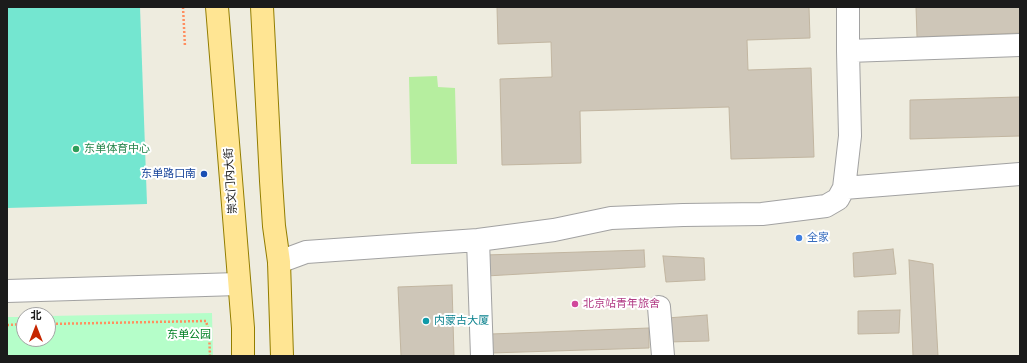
<!DOCTYPE html>
<html>
<head>
<meta charset="utf-8">
<style>
	body { margin:0 }
	#map { position:relative; width:1027px; height:363px; overflow:hidden; background:#eeecdf; font-family:"Fira Sans Condensed","Noto Sans SC",sans-serif }
	canvas { display:block }
	.frame { position:absolute; inset:0; border:8px solid #1b1b1b; pointer-events:none }
	.north { position:absolute; left:16px; top:307px; width:40px; height:40px; box-sizing:border-box; background:#fff; border:1px solid #a4a4a4; border-radius:50%; rotate:0deg; font-size:11px; font-weight:700; line-height:16px; text-align:center; color:#1b1b1b }
	.north::after { content:''; display:block; margin:auto; width:14px; height:18px; background:#c62600; clip-path:polygon(50% 0,100% 100%,50% 72%,0 100%) }
</style>
</head>
<body>
<div id="map">
<canvas width="1027" height="363"></canvas>
<div class="frame"></div>
<div class="north">北</div>
</div>
<script>
const g = document.querySelector('canvas').getContext('2d');
g.lineJoin = 'round';
function paint(path, color) { g.fillStyle = color; g.fill(path, 'evenodd'); }
const shape = rows => new Path2D(rows.map(r => 'M' + r).join(''));
function stroke(path, color, width, dash) { g.strokeStyle = color; g.lineWidth = width; g.lineCap = dash ? 'butt' : 'round'; g.setLineDash(dash || []); g.stroke(path); }
function label(font, color, halo, rows, align = 'center') {
  g.font = font + ' "Fira Sans Condensed","Noto Sans SC",sans-serif'; g.lineWidth = 4; g.setLineDash([]); g.textBaseline = 'middle'; g.strokeStyle = halo; g.fillStyle = color; for (const [text, x, y, turn = 0] of rows) {
    g.save(); g.translate(x, y); g.rotate((+turn || 0) * Math.PI / 180); g.textAlign = isNaN(turn) ? turn : align; if (halo) g.strokeText(text, 0, 0); g.fillText(text, 0, 0); g.restore();
  }
}
paint(shape([
	[437,76,438,87,455,88,457,164,411,164,409,77]
]), '#b6ee9f');
paint(shape([
	[212,313,213,356,7,356,7,317,24,317,24,339,48,339,48,316]
]), '#b5fec9');
paint(shape([
	[7,7,140,7,147,204,7,208]
]), '#74e6d0');
const building = shape([
	[497,7,809,7,810,38,747,40,748,70,811,68,814,157,731,159,729,107,580,111,581,163,502,165,500,79,552,77,551,42,498,44,497,7],
	[916,7,1020,7,1020,33,917,37,916,7],
	[1020,97,1020,136,910,139,910,100,1020,97],
	[893,249,896,274,854,277,853,253,893,249],
	[644,250,645,267,486,276,485,255,644,250],
	[663,256,704,258,705,280,666,282,663,256],
	[909,260,933,264,938,356,913,356,909,260],
	[452,285,454,356,401,356,398,287,452,285],
	[900,310,899,333,858,334,858,311,900,310],
	[707,315,709,341,667,342,667,318,707,315],
	[649,328,649,348,491,353,491,334,649,328]
]);
paint(building, '#cec6b8');
stroke(building, '#c1b5a0', 1);
const minor = shape([
	[848,7,848,51],
	[844,188,1020,174],
	[478,240,482,356],
	[279,262,306,252,478,240,554,230,611,218,683,215,762,214,826,206,838,199,844,188,846,171,850,136,848,51,1020,45],
	[7,291,238,284],
	[659,307,663,356]
]);
const major = shape([
	[217,7,243,328,243,356],
	[262,7,271,181,274,226,279,262,282,356]
]);
stroke(minor, '#a2a2a2', 24);
stroke(major, '#927d00', 24);
stroke(shape([
	[183,7,185,47],
	[48,324,206,321,209,332,210,356],
	[7,325,24,324]
]), '#ff8e5f', 2.5, [2, 2]);
stroke(minor, '#fff', 22);
stroke(major, '#ffe593', 22);
for (const [x, y, r, color] of [
	[76,149,4,"#2e9e5b"],
	[204,174,4,"#1a4fb4"],
	[799,238,4,"#3f7fe0"],
	[575,304,4,"#d1479c"],
	[426,321,4,"#0f9aa8"]
]) { const dot = new Path2D(); dot.arc(x, y, r, 0, 2 * Math.PI); g.fillStyle = color; g.fill(dot); stroke(dot, '#fff', 1.5); }
label('11px', '#27864d', '#fff', [
	["东单体育中心",84,149]
], 'left');
label('11px', '#164399', '#fff', [
	["东单路口南",196,174]
], 'right');
label('11px', '#1b1b1b', '#fff', [
	["崇文门内大街",231,181,-94]
]);
label('11px', '#366cbe', '#fff', [
	["全家",807,238]
], 'left');
label('11px', '#b23c85', '#fff', [
	["北京站青年旅舍",583,304]
], 'left');
label('11px', '#0d838f', '#fff', [
	["内蒙古大厦",434,321]
], 'left');
label('11px', '#018024', '#fff', [
	["东单公园",189,335]
]);
</script>
</body>
</html>
